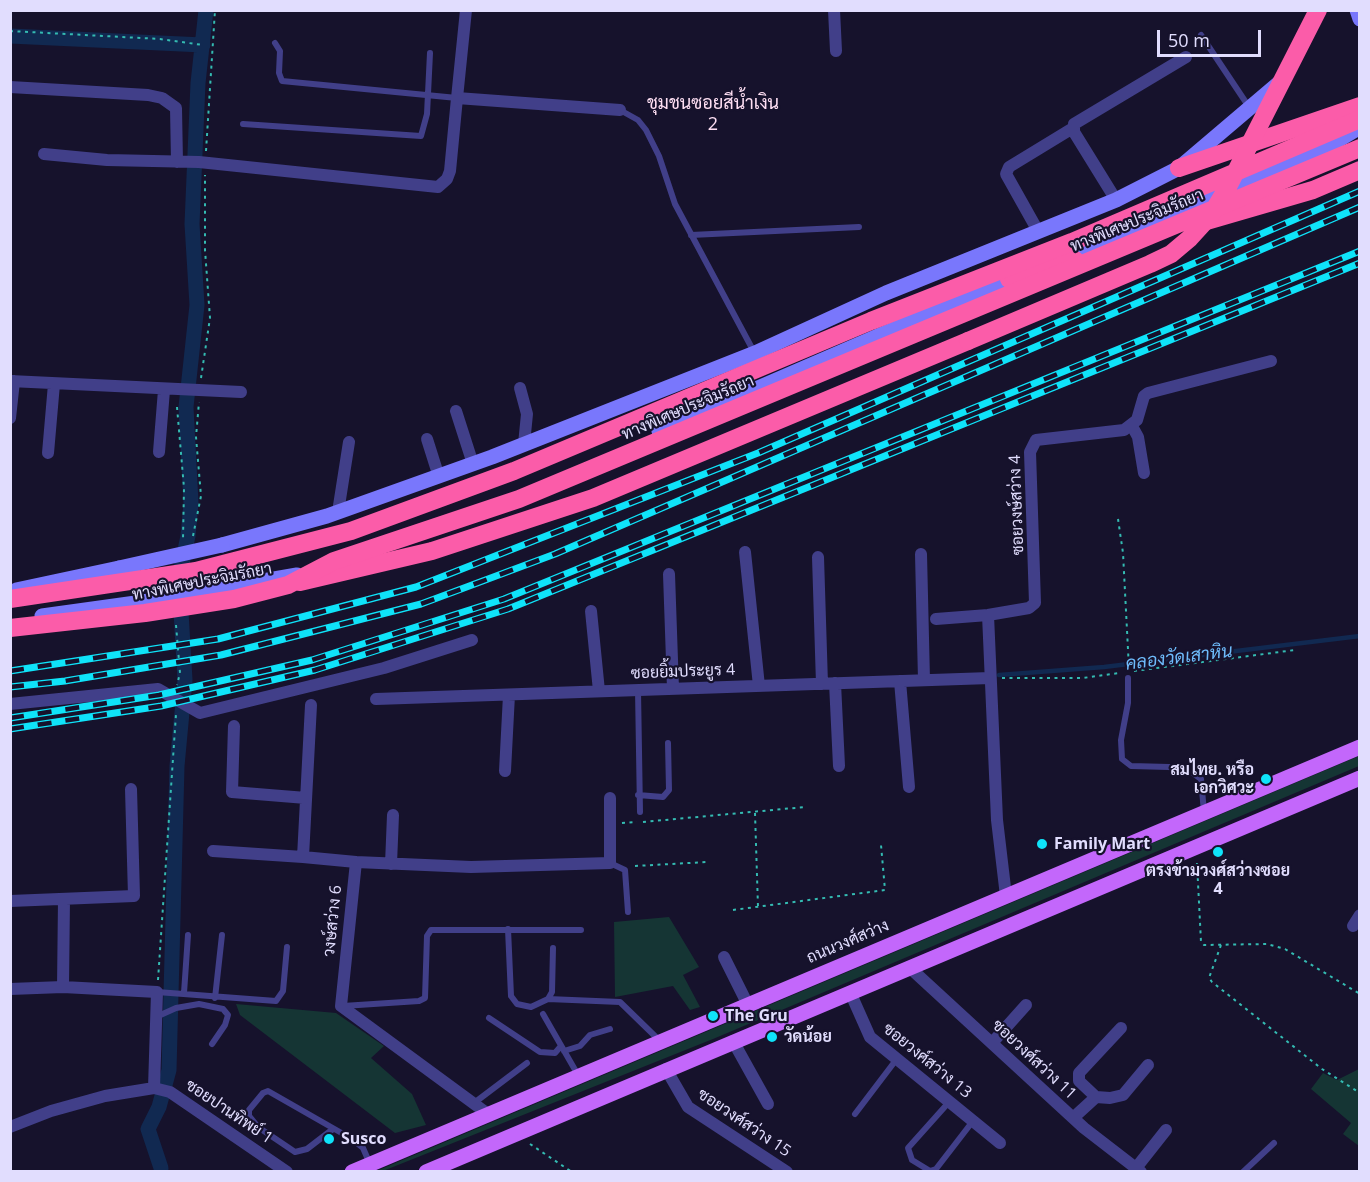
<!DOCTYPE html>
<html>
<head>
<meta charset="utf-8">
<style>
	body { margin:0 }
	#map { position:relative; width:1370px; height:1182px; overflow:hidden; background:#16122c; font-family:"Open Sans",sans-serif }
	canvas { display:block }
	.frame { position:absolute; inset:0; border:12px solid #e1ddfe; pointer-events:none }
	.scale { position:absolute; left:1157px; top:30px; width:104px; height:27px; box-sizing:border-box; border:3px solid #e1ddfe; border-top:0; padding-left:8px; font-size:18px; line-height:21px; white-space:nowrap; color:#e1ddfe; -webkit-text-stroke:4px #16122c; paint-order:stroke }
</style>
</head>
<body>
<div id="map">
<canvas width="1370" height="1182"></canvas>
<div class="frame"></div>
<div class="scale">50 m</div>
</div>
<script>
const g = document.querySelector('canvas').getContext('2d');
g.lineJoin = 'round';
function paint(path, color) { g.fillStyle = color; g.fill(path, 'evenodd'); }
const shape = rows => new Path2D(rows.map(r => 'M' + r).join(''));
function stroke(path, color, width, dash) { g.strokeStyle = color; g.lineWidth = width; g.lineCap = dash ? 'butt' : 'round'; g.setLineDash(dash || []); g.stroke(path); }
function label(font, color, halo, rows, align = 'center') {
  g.font = font + ' "Open Sans",Sarabun,sans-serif'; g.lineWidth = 4.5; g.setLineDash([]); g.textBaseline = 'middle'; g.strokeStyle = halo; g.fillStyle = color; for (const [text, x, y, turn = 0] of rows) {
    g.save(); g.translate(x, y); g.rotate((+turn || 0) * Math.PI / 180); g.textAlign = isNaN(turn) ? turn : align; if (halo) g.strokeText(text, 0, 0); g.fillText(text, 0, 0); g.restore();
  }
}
paint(shape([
	[1359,756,1359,766,713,1039,383,1171,374,1172],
	[669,917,699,967,683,975,700,1007,690,1010,673,986,615,997,614,922],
	[236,1004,336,1013,384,1046,371,1058,412,1094,426,1125,395,1133,240,1015],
	[1359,1069,1359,1146,1343,1134,1351,1123,1311,1089,1323,1073,1337,1080]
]), '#153534');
stroke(shape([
	[999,675,1104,667,1360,636]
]), '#112951', 4.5);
stroke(shape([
	[10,36,203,45],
	[161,1168,148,1129,159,1107,169,1070,177,766,185,680,179,578,188,536,191,503,186,407,197,305,192,224,198,83,206,10]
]), '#112951', 15);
stroke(shape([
	[10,31,160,39,203,45],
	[206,151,215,10],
	[201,378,210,318,205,250,205,175],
	[177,407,184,488,183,539],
	[1118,519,1123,553,1129,669],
	[193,536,201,496,196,437,199,402],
	[176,625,180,673,177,685],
	[1134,671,1295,650],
	[1002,678,1083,678,1119,673],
	[755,813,758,907],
	[643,822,805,807],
	[622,823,637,822],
	[1197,863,1201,942,1204,945,1267,944,1285,949,1360,994],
	[635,866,707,862],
	[733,910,885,890,881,845],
	[1221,945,1209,978,1212,982,1322,1069,1360,1093],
	[158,980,176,714],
	[530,1144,572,1172]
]), '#34bbb2', 2, [3, 4.5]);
stroke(shape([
	[1201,35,1249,107],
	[275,43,280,51,279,73,282,81,457,98],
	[620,110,638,120,646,130,659,156,675,204,754,352],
	[243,124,421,136,427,114,430,53],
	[691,235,859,227],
	[1128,678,1128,703,1121,740,1122,759,1131,766,1169,767,1193,773,1201,779,1204,812],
	[638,690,640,812],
	[638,795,663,797,669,790,668,743],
	[610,863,625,870,628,912],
	[508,929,511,996,517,1004,531,1007,548,999,552,992,553,948],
	[157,992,276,1001,283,991,287,947],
	[184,993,188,935],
	[215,998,222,935],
	[548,999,620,1002,659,1040],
	[343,1006,419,1001,425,998,427,936,431,930,581,930],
	[543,1014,578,1075],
	[156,1017,176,1008,199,1004,223,1009,228,1015,225,1025,212,1044],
	[489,1018,540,1052,555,1053,561,1046],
	[564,1051,580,1046,590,1035,610,1029],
	[950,1101,908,1148,912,1160,930,1171,936,1169,973,1121],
	[474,1103,527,1063],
	[855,1114,896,1060],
	[333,1129,307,1149,295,1152,258,1127,249,1116,249,1110,263,1093,268,1091,352,1139,363,1148,370,1164],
	[1243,1172,1274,1143]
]), '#413f89', 6);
stroke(shape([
	[834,10,836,51],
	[10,87,148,95,162,98,176,108,177,162],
	[457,98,466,10],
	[44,154,107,160,199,162,438,187,447,179,450,171,457,98,620,110],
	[1116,200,1074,132,1074,124,1186,57],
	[1038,231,1006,174,1009,167,1073,128],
	[10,381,241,392],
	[520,388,527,414,524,444],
	[456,411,473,464],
	[10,418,14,381],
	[1132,426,1138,437,1144,473],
	[427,439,439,477],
	[159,452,164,390],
	[48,453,54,384],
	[338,512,349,442],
	[745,552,759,686],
	[921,554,924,680],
	[818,557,822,684],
	[669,574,673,689],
	[591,611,599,691],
	[988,615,997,820,1006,896],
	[936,619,988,615,1029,608,1035,603,1030,452,1036,440,1124,430,1137,420,1144,396,1148,393,1271,361],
	[900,681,909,787],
	[835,683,839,766],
	[376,699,990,678],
	[10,704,158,689,200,713,384,668,472,640],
	[311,705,303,857,356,862,341,1006,488,1114],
	[234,726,232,792,306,798],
	[505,771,509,695],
	[213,851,303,857],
	[356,862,471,867,610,863,610,798],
	[391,864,393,815],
	[10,901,134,896,131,789],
	[1353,926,1360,915],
	[724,957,747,1003],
	[909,967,1084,1128,1141,1172],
	[63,987,64,899],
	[10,989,63,987,157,992,154,1088],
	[850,992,870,1037,1000,1143],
	[733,1041,768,1104],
	[992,1043,1026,1005],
	[666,1069,688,1107,787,1172],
	[1096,1097,1079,1081,1079,1073,1121,1028],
	[1073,1118,1096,1097,1110,1098,1123,1095,1148,1065],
	[10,1127,51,1111,105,1096,154,1088,170,1092,287,1172],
	[1136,1168,1166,1130]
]), '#413f89', 12);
stroke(shape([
	[1357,10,1360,19],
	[1058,259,1317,153,1360,127],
	[659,431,1019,275],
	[222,545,327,516,492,457,755,353,886,293,1116,200,1179,168,1279,83],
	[217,589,297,575],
	[16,590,119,568],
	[42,616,143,602]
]), '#7977fc', 15);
stroke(shape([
	[352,1172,1360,747],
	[426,1172,1360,778]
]), '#c367fb', 15);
stroke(shape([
	[1179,168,1360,106],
	[1196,224,1313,190,1360,170],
	[1009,279,1075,260],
	[300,582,432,551,593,498,968,341]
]), '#fb5ca9', 18);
const rail = shape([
	[10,671,218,639,416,587,758,453,1360,191],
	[10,687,65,681,221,655,421,604,555,554,1360,207],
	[10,718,159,695,312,660,504,599,1360,251],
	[10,729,161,706,315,670,508,609,1360,263]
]);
stroke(rail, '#0fe3f9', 7);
stroke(rail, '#16122c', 4.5, [14]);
stroke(shape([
	[119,568,222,545],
	[143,602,217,589]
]), '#7977fc', 15);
stroke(shape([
	[968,341,1150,264,1171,254,1190,238,1211,215,1229,185,1318,10],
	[10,599,196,571,351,531,514,471,871,321,1072,242,1360,119],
	[10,628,145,613,234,599,288,585,334,561,519,499,1360,148]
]), '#fb5ca9', 18);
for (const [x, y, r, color] of [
	[1266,779,6,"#0fe3f9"],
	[1042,844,6,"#0fe3f9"],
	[1218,852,6,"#0fe3f9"],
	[713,1016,6,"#0fe3f9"],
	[772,1037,6,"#0fe3f9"],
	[329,1139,6,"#0fe3f9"]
]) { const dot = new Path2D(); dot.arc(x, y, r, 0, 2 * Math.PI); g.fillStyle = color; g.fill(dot); stroke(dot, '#16122c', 2); }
label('16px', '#e1ddfe', '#16122c', [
	["ทางพิเศษประจิมรัถยา",1137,221,-22],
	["ทางพิเศษประจิมรัถยา",688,408,-23],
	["ซอยวงษ์สว่าง 4",1017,505,-92],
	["ทางพิเศษประจิมรัถยา",202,582,-11],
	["ซอยยิ้มประยูร 4",683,672,-2],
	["วงษ์สว่าง 6",333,921,-84],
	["ถนนวงศ์สว่าง",848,942,-23],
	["ซอยวงศ์สว่าง 11",1034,1060,43],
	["ซอยวงศ์สว่าง 13",927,1061,39],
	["ซอยปานทิพย์ 1",229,1112,34],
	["ซอยวงศ์สว่าง 15",744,1123,34]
]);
label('bold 16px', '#e1ddfe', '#16122c', [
	["สมไทย. หรือ",1254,770,"right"],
	["เอกวิศวะ",1254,788,"right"],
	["Family Mart",1054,844],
	["ตรงข้ามวงศ์สว่างซอย",1218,871,"center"],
	["4",1218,889,"center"],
	["The Gru",725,1016],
	["วัดน้อย",784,1037],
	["Susco",341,1139]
], 'left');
label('18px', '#fedff3', '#16122c', [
	["ชุมชนซอยสีน้ำเงิน",713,104],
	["2",713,125]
]);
label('italic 18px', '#6ebbfb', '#16122c', [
	["คลองวัดเสาหิน",1179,658,-7]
]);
</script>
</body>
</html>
